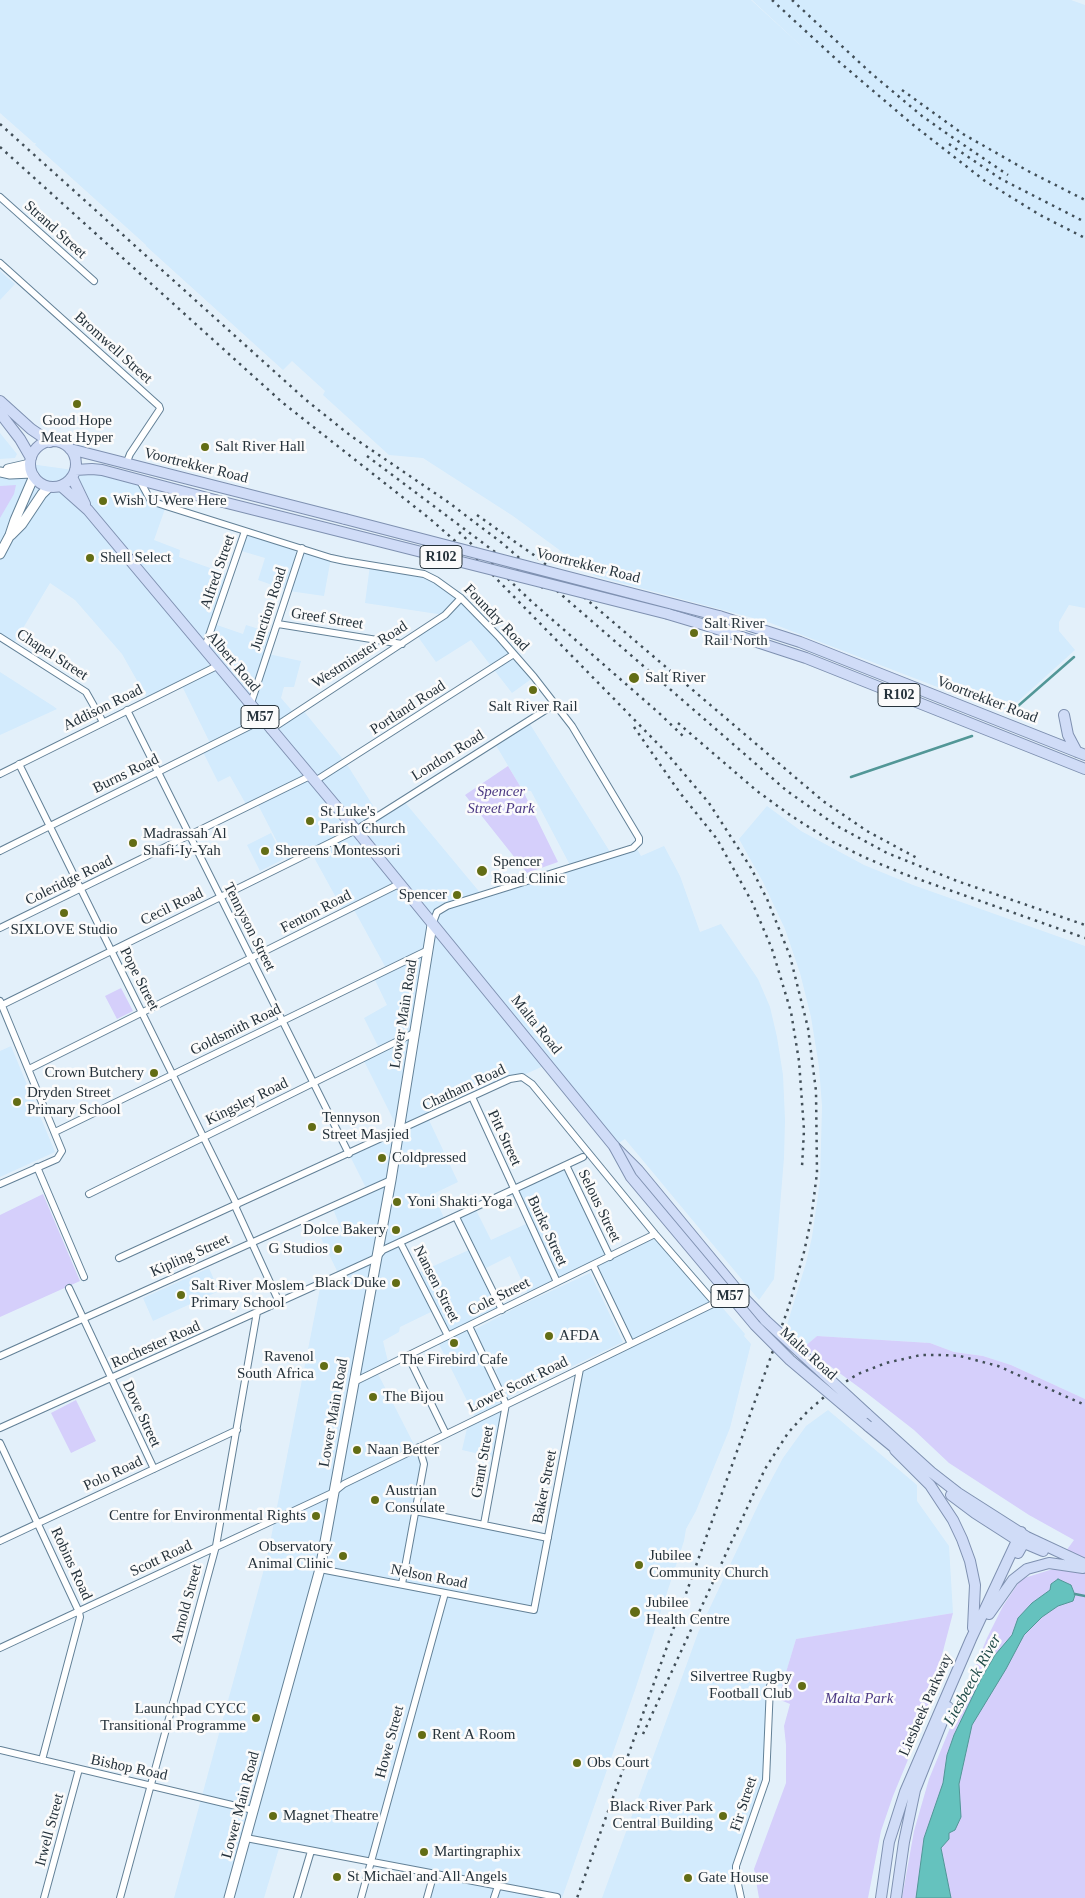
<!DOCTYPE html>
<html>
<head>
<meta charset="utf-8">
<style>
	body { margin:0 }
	canvas { display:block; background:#e3f0fa }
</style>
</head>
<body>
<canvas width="1085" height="1898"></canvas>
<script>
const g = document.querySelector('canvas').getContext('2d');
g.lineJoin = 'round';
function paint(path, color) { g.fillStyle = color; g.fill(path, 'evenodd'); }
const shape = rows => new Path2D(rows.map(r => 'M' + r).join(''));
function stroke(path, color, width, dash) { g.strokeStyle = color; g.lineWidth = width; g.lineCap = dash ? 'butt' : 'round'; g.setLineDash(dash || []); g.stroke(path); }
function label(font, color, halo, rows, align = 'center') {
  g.font = font + ' Georgia,serif'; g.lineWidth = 5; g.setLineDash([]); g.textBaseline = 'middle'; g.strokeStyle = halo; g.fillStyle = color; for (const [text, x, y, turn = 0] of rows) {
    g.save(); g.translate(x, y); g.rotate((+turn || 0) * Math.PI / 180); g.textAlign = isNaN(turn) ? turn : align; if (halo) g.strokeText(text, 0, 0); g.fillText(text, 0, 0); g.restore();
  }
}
paint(shape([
	[0,0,751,0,811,55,752,0,1071,0,1085,5,1085,608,1069,605,1059,622,1059,631,1075,650,1014,705,1000,711,768,622,595,576,513,516,423,458,389,455,323,395,325,391,292,361,283,370,146,246,146,245,35,145,36,143,34,143,0,113],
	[0,271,15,284,0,300],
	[0,433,17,454,15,458,0,459],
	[30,464,139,479,151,500,166,506,154,540,180,550,179,557,230,575,214,624,243,634,246,625,275,634,268,654,301,661,294,687,284,687,281,698,294,713,302,709,346,763,379,815,403,800,482,895,571,867,531,791,523,791,494,742,528,721,612,855,636,847,641,856,664,846,680,876,700,932,721,924,758,979,770,1007,777,1037,783,1075,785,1120,784,1158,774,1279,759,1300,625,1139,614,1146,548,1064,428,1118,458,1182,433,1194,446,1222,401,1242,416,1274,471,1249,456,1217,475,1208,491,1240,528,1223,514,1189,566,1165,610,1257,655,1234,718,1307,721,1306,745,1334,744,1336,751,1344,730,1428,696,1511,686,1529,684,1541,635,1690,562,1898,427,1898,434,1874,280,1845,264,1898,174,1898,267,1558,321,1283,339,1275,321,1238,341,1229,332,1206,367,1190,349,1154,399,1131,363,1059,380,1050,364,1018,387,1005,373,976,387,970,353,908,344,912,311,852,288,863,256,801,247,806,230,776,218,782,202,750,211,745,181,684,148,700,122,654,75,600,50,583,13,645,0,637,0,472],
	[510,1256,529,1296,593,1265,631,1344,580,1369,548,1538,416,1511,424,1464,377,1372,389,1366,383,1341,399,1332,400,1327,435,1310,448,1336,438,1342,476,1419,468,1424,462,1450,497,1458,506,1404,469,1327,502,1310,482,1270],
	[245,531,331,558,324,596,289,591,258,580,265,558,238,550],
	[370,565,424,574,449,588,534,677,512,693,471,640,436,662,416,634,444,615,365,603],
	[0,672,53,706,57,709,0,735],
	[767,806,801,831,864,865,913,885,1085,946,1085,1399,1011,1365,983,1356,954,1352,930,1343,817,1336,804,1347,786,1328,806,1263,812,1237,820,1181,822,1106,819,1067,811,1017,800,973,785,929,763,882,739,839],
	[271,833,284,859,260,871,247,845],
	[11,1046,55,1152,0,1177,0,1051],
	[209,1268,219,1291,153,1321,143,1298],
	[590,1273,623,1342,571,1367,569,1365,570,1367,507,1398,496,1374,497,1373,495,1370,500,1367,500,1363,493,1353,487,1356,474,1330,519,1306],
	[828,1410,917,1485,917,1501,949,1546,953,1613,796,1639,782,1686,770,1686,768,1768,736,1866,741,1898,602,1898,698,1633,760,1501,783,1458,806,1426]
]), '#d3ebfd');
paint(shape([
	[16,485,14,494,0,518,0,486],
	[508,766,523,791,558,862,527,873,465,795],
	[121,988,133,1011,117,1019,105,996],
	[43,1194,80,1281,0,1317,0,1215],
	[817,1336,930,1343,954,1352,983,1356,1011,1365,1085,1399,1085,1898,902,1898,914,1831,929,1779,987,1638,1003,1606,1021,1579,1053,1569,1074,1540,1029,1515,949,1463,914,1430,864,1391,804,1347],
	[76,1400,96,1441,71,1453,51,1413],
	[953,1613,926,1716,893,1796,881,1831,868,1898,759,1898,754,1869,786,1783,786,1745,784,1726,790,1704,778,1699,796,1639]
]), '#d5cffb');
const water = shape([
	[1058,1579,1071,1585,1075,1595,1073,1601,1058,1606,1042,1617,1024,1635,1006,1669,972,1725,959,1784,961,1817,955,1830,949,1833,949,1839,941,1848,951,1898,916,1898,924,1838,943,1783,947,1755,954,1735,981,1679,995,1655,1012,1635,1018,1618,1032,1603,1050,1590,1051,1584,1058,1579]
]);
paint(water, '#65c2be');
stroke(water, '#529797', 1);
stroke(shape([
	[1010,713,1074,657],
	[851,777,972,736],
	[1075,1594,1085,1596]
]), '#529797', 2.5);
const street = shape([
	[0,197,94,281],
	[0,263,159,406,160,409,130,454,126,464],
	[140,481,151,501,166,506,331,558,345,561,424,574,436,580,461,598,499,637,534,677,572,726,639,838,639,842,633,848,447,906,437,912,432,925],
	[278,624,402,644],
	[0,637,86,692,103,722],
	[204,650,245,531],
	[250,706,302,548],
	[127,710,349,1154],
	[270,730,445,615,461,598],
	[19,764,237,1205],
	[0,774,217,666],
	[315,781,514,654],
	[0,851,262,720],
	[0,928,310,776],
	[0,1001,62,1151,57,1159,0,1184],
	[0,1006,356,830,555,704],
	[29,1069,399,884],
	[472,1097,557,1282],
	[55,1132,428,950],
	[566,1165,610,1257],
	[37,1167,84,1277],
	[89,1194,416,1032],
	[235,1206,279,1302],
	[456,1217,502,1310],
	[400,1242,448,1336],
	[593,1265,631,1344],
	[69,1288,154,1469],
	[469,1326,506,1404],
	[0,1356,391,1180],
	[408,1356,446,1434],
	[354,1382,655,1234],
	[0,1428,339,1275,376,1258,383,1250,583,1157],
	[0,1443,79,1612,80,1617,42,1760],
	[415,1511,548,1538],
	[484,1524,506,1404],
	[0,1541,237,1430],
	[320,1569,534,1610,580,1369],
	[402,1584,424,1464,419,1447],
	[0,1648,334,1492,344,1484,715,1303,655,1234,532,1084,522,1077,510,1079,119,1258],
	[0,1750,253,1810],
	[246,1838,557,1897],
	[44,1898,79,1769],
	[120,1898,216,1546,257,1312],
	[297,1898,311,1851],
	[361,1898,445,1593],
	[427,1898,434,1873],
	[494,1898,498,1886],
	[741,1898,736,1875,736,1866,766,1780,770,1686]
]);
const secondary = shape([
	[8,469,30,464],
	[0,472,10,474,32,473],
	[11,535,22,524,42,494,49,487],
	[0,554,10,535,15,520,34,476],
	[229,1898,320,1569,391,1180,432,925]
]);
const primary = shape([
	[0,401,31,429,50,442],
	[0,413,20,439,31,458],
	'30 464a23 23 0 1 1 46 0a23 23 0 1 1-46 0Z',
	[70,449,345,519],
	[75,470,92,469,102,470,215,500],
	[72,477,85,504],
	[61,486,88,510,356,830,614,1146,638,1170,742,1296,765,1320],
	[668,614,708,626,806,658,1085,769],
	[719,616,800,642,1085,755],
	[1064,715,1068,735,1077,752],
	[866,1413,931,1472,958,1493,1027,1537,1085,1564],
	[868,1426,902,1454],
	[895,1450,930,1485,953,1520,962,1539,970,1561,975,1585,973,1628],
	[951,1495,975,1513,1017,1540,1043,1551],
	[1018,1553,1027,1537],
	[989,1614,1013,1580,1027,1569,1049,1563,1083,1568],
	[881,1898,889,1842,905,1792,971,1639,1021,1532],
	[896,1898,904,1842,915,1790,948,1707]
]);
stroke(street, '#638197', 8);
stroke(secondary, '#638197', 11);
stroke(primary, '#7f91b1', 12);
stroke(street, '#fff', 6);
stroke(secondary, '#fff', 9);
stroke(primary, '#d0dcf7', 10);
stroke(shape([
	[772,0,837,60,912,124,985,181,1040,215,1085,238],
	[792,0,872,74,922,116,949,135,1008,175],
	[902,90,963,134,1028,171,1085,200],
	[0,124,306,400,351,436,448,502,502,543,787,791,837,826,887,853,957,881,1085,925],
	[949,144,1001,179,1085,222],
	[0,147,283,403,429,518,486,568,523,606,663,749,709,803,751,868,767,899,790,956,808,1028,816,1091,817,1173,811,1220,804,1252,789,1306,577,1898],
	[367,456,547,591],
	[477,515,538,558,823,801,867,831,917,858],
	[459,532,531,601,659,713,685,738],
	[678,723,757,791,790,815,829,840,866,858,904,874,1085,938],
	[634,727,680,793,717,839,752,902,772,949,791,1012,799,1061,804,1130,802,1167],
	[643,1734,765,1469,788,1433,807,1412,831,1391,858,1374,886,1363,921,1355,943,1355,960,1356,998,1366,1085,1405]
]), '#424f58', 2.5, [2.5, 5]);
const primaryBridge = shape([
	[215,500,668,614],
	[345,519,719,616],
	[614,1146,631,1177,755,1325,790,1360,868,1426],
	[765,1320,866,1413]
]);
stroke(primaryBridge, '#7f91b1', 12, []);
stroke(primaryBridge, '#d0dcf7', 10);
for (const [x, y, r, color] of [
	[77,404,5,"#636d15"],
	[205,447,5,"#636d15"],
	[103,501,5,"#636d15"],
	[90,558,5,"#636d15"],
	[694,633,5,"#636d15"],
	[634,678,6,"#636d15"],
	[533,690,5,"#636d15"],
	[310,821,5,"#636d15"],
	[133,843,5,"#636d15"],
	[265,851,5,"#636d15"],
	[482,871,6,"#636d15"],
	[457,895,5,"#636d15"],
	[64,913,5,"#636d15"],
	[154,1073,5,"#636d15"],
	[17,1102,5,"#636d15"],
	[312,1127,5,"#636d15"],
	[382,1158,5,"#636d15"],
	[397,1202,5,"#636d15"],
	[396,1230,5,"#636d15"],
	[338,1249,5,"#636d15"],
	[396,1283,5,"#636d15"],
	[181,1295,5,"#636d15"],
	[549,1336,5,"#636d15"],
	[454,1343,5,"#636d15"],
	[324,1366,5,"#636d15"],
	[373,1397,5,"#636d15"],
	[357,1450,5,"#636d15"],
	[375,1500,5,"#636d15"],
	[316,1516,5,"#636d15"],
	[343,1556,5,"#636d15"],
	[639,1565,5,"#636d15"],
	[635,1612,6,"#636d15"],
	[802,1686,5,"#636d15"],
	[256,1718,5,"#636d15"],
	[422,1735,5,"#636d15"],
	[577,1763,5,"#636d15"],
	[273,1816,5,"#636d15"],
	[723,1816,5,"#636d15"],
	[424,1852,5,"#636d15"],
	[337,1877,5,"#636d15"],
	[688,1878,5,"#636d15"]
]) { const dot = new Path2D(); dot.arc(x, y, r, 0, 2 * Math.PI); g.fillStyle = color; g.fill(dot); stroke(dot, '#fbfbfb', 2); }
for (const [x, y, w] of [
	[441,557,42],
	[899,695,42],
	[260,717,38],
	[730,1296,38]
]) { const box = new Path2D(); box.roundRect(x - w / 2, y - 11.5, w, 23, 4); g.fillStyle = '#fbfbfb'; g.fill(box); stroke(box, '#25323b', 1); }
label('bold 14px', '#25323b', null, [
	["R102",441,557],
	["R102",899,695],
	["M57",260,717],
	["M57",730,1296]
]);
label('15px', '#25323b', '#fbfbfb', [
	["Strand Street",55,230,42],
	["Bromwell Street",113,348,42],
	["Voortrekker Road",196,466,14],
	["Voortrekker Road",588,566,14],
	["Alfred Street",218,572,-71],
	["Junction Road",269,609,-72],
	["Foundry Road",496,618,46],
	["Greef Street",327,619,9],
	["Chapel Street",52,655,33],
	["Westminster Road",360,655,-33],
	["Albert Road",233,662,50],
	["Voortrekker Road",987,700,21],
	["Addison Road",103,708,-26],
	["Portland Road",408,708,-33],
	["London Road",448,756,-32],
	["Burns Road",126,774,-26],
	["Coleridge Road",69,881,-26],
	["Cecil Road",172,907,-26],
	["Fenton Road",316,912,-27],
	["Tennyson Street",249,927,63],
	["Pope Street",139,979,63],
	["Lower Main Road",404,1014,-81],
	["Malta Road",536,1025,51],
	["Goldsmith Road",236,1030,-26],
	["Chatham Road",464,1088,-25],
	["Kingsley Road",247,1102,-26],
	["Pitt Street",504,1138,65],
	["Selous Street",599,1206,64],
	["Burke Street",547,1231,65],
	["Kipling Street",190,1256,-24],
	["Nansen Street",436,1284,63],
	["Cole Street",499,1297,-27],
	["Rochester Road",156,1345,-24],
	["Malta Road",808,1354,42],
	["Lower Scott Road",518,1385,-26],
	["Lower Main Road",334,1413,-80],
	["Dove Street",141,1414,65],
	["Grant Street",483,1462,-80],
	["Polo Road",113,1474,-25],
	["Baker Street",545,1487,-79],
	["Scott Road",161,1559,-25],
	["Robins Road",71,1564,65],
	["Nelson Road",429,1577,11],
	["Arnold Street",187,1604,-75],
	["Liesbeek Parkway",926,1705,-66],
	["Howe Street",390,1742,-75],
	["Bishop Road",129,1768,12],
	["Fir Street",744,1804,-72],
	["Lower Main Road",241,1805,-75],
	["Irwell Street",50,1830,-75]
]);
label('15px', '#25323b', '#fbfbfb', [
	["Good Hope",77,421,"center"],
	["Meat Hyper",77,438,"center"],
	["Salt River Hall",215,447],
	["Wish U Were Here",113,501],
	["Shell Select",100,558],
	["Salt River",704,624],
	["Rail North",704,641],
	["Salt River",645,678],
	["Salt River Rail",533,707,"center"],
	["St Luke's",320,812],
	["Parish Church",320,829],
	["Madrassah Al",143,834],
	["Shafi-Iy-Yah",143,851],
	["Shereens Montessori",275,851],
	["Spencer",493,862],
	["Road Clinic",493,879],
	["Spencer",447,895,"right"],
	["SIXLOVE Studio",64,930,"center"],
	["Crown Butchery",144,1073,"right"],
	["Dryden Street",27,1093],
	["Primary School",27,1110],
	["Tennyson",322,1118],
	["Street Masjied",322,1135],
	["Coldpressed",392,1158],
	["Yoni Shakti Yoga",407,1202],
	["Dolce Bakery",386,1230,"right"],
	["G Studios",328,1249,"right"],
	["Black Duke",386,1283,"right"],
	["Salt River Moslem",191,1286],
	["Primary School",191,1303],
	["AFDA",559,1336],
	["Ravenol",314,1357,"right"],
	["South Africa",314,1374,"right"],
	["The Firebird Cafe",454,1360,"center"],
	["The Bijou",383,1397],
	["Naan Better",367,1450],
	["Austrian",385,1491],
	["Consulate",385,1508],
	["Centre for Environmental Rights",306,1516,"right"],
	["Observatory",333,1547,"right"],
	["Animal Clinic",333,1564,"right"],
	["Jubilee",649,1556],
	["Community Church",649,1573],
	["Jubilee",646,1603],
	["Health Centre",646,1620],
	["Silvertree Rugby",792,1677,"right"],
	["Football Club",792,1694,"right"],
	["Launchpad CYCC",246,1709,"right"],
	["Transitional Programme",246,1726,"right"],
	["Rent A Room",432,1735],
	["Obs Court",587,1763],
	["Black River Park",713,1807,"right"],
	["Central Building",713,1824,"right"],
	["Magnet Theatre",283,1816],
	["Martingraphix",434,1852],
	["St Michael and All Angels",347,1877],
	["Gate House",698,1878]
], 'left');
label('italic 15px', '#4c3a84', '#fbfbfb', [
	["Spencer",501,792],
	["Street Park",501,809],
	["Malta Park",859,1699]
]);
label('italic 16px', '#1f4a48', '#fbfbfb', [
	["Liesbeeck River",973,1680,-61]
]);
</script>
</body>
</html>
